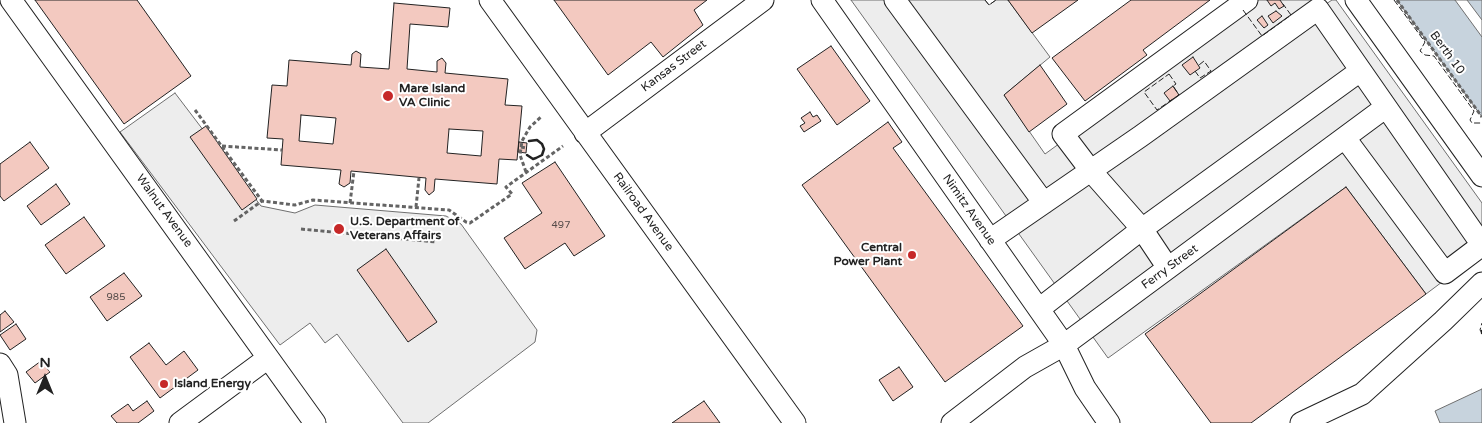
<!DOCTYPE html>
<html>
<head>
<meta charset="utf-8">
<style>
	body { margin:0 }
	#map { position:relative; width:1482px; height:423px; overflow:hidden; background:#fff; font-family:"Varela Round",sans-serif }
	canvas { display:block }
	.north { position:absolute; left:20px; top:353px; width:50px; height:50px; -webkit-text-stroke:4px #fff; paint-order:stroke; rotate:0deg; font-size:14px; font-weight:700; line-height:20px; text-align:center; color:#222 }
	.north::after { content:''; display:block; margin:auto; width:18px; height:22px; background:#222; clip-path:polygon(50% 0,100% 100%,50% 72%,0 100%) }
</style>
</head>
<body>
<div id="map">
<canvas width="1482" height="423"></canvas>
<div class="north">N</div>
</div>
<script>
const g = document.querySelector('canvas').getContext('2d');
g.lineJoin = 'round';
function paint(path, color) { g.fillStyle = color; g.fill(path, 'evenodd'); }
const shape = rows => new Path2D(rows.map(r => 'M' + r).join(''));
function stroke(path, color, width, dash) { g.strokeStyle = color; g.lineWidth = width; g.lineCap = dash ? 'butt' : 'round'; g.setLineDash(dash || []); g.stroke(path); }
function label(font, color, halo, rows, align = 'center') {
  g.font = font + ' "Varela Round",sans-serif'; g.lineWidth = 4; g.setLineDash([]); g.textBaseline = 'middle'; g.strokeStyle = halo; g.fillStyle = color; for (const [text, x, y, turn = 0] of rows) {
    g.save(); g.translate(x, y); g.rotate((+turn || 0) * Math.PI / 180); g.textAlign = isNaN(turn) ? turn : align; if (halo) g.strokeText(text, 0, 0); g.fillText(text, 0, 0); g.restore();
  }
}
const parking = shape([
	[851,0,985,0,989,5,996,0,1008,0,1050,57,1004,95,1045,154,1257,0,1324,0,1326,4,1332,0,1336,0,1482,203,1482,252,1426,294,1346,187,1108,358,851,0],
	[175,93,261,206,295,213,315,205,446,216,461,224,537,330,535,342,428,423,403,423,337,334,325,343,310,323,280,345,120,132,175,93]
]);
paint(parking, '#ededed');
stroke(parking, '#6f6f6f', 1);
const water = shape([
	[1397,0,1482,0,1482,117,1397,0],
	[1482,389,1482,423,1440,423,1435,411,1482,389]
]);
paint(water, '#c7d3dd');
stroke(water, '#6f6f6f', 1);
const pier = shape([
	[1455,0,1467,0,1482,20,1482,37,1455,0]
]);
paint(pier, '#fff');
stroke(pier, '#6f6f6f', 1);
const building = shape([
	[35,0,137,0,191,76,124,124,35,0],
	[554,0,707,0,694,10,703,25,663,57,651,42,608,75,554,0],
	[1008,0,1078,0,1032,33,1008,0],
	[1131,0,1210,0,1143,50,1147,55,1085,101,1052,58,1131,0],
	[1267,0,1280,0,1284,6,1279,9,1275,3,1271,6,1267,0],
	[394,3,450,8,448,27,410,24,407,69,437,72,437,61,442,58,446,63,445,73,508,79,505,105,522,106,517,160,499,159,497,184,435,179,434,191,429,195,425,190,426,178,351,171,350,183,344,187,339,184,341,170,281,165,283,139,267,138,272,85,287,86,289,60,351,65,352,54,356,51,361,54,360,67,389,69,394,3],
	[301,115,336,118,333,144,299,141,301,115],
	[449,129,483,131,481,156,447,153,449,129],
	[1276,11,1282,16,1273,23,1268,16,1276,11],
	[1262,16,1268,25,1264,28,1257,20,1262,16],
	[831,46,870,101,837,125,797,69,831,46],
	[1193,57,1200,68,1190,75,1182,65,1193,57],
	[1040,65,1067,104,1029,132,1004,95,1040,65],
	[1173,86,1179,95,1170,101,1164,93,1173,86],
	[810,112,813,117,817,115,821,121,804,132,800,126,805,123,801,118,810,112],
	[888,122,902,142,893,148,1023,326,945,382,802,185,888,122],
	[206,126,257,199,242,210,190,137,206,126],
	[30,142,49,168,4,201,0,196,0,164,30,142],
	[519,142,527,143,526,153,518,152,519,142],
	[555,162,605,236,574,256,565,243,525,269,504,238,542,213,522,183,555,162],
	[56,184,70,204,41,225,27,206,56,184],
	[1346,187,1426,294,1251,423,1211,423,1145,334,1346,187],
	[84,217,105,246,66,274,45,245,84,217],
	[386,249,437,322,408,342,357,270,386,249],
	[124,273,142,296,107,321,90,297,124,273],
	[5,311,14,322,0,332,0,315,5,311],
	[16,324,26,339,10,350,0,335,16,324],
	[149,343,166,365,184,351,198,370,160,398,130,357,149,343],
	[41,361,50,372,35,383,26,372,41,361],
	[899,367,913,387,893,401,879,380,899,367],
	[147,401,154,411,138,423,117,423,111,416,128,404,133,411,147,401],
	[704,401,720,423,672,423,704,401]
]);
paint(building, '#f3c9c0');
stroke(building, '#222', 1);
const minor = shape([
	[11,0,315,423],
	[490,0,795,423],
	[822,0,1064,345,1085,388,1109,423],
	[895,0,1044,203],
	[1356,0,1482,176],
	[585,133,763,0],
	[990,240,1141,136,1318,9,1482,245,1445,273,1345,138],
	[1168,268,1142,229,1091,171,1063,134,1247,0],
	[1039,309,1142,229,1360,71],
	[0,364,7,375,15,423],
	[180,423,268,358],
	[952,423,1025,367,1064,345,1386,107],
	[1301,423,1362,394,1443,321,1482,283]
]);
stroke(minor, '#222', 23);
stroke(shape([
	[1397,0,1482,117],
	[195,110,262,201],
	[222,146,282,150],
	[521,147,526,148],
	[526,172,520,155,522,141,530,127,542,116],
	[350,203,354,171],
	[416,207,419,178],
	[234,221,262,201,295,205,313,200,449,210,466,222,470,223,512,194,506,187,563,146],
	[301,229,436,242]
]), '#646464', 3, [4, 2.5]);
stroke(minor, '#fff', 21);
stroke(shape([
	[985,0,989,5,996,0],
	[1394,0,1425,42,1420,51,1425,55,1434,56,1474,111,1470,120,1472,123,1482,123],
	[1243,10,1262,36,1291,15,1283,4],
	[1195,71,1200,78,1211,71,1204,61,1199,65],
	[1169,74,1176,84,1173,86,1179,95,1157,110,1144,92,1169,74],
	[1482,333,1480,330,1482,323]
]), '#222', 1, [6, 2.5]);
stroke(shape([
	[527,155,533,159,536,158,542,155,544,149,542,144,537,140,529,141],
	[1482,331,1482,333]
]), '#222', 2.5);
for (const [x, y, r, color] of [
	[388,96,6,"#c62828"],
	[339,229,6,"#c62828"],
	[912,255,5,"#c62828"],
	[164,384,5,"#c62828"]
]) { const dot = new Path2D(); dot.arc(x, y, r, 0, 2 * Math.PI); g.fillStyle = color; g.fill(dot); stroke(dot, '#fff', 2); }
label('10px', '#564c4a', null, [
	["497",561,225],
	["985",116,297]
]);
label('12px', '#222', '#fff', [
	["Berth 10",1447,53,54],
	["Kansas Street",674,66,-37],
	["Nimitz Avenue",969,210,55],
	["Walnut Avenue",164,211,54],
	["Railroad Avenue",643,212,54],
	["Ferry Street",1170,267,-36]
]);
label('bold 12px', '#222', '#fff', [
	["Mare Island",399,89],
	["VA Clinic",399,103],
	["U.S. Department of",350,222],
	["Veterans Affairs",350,236],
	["Central",902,248,"right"],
	["Power Plant",902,262,"right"],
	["Island Energy",174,384]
], 'left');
</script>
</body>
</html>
